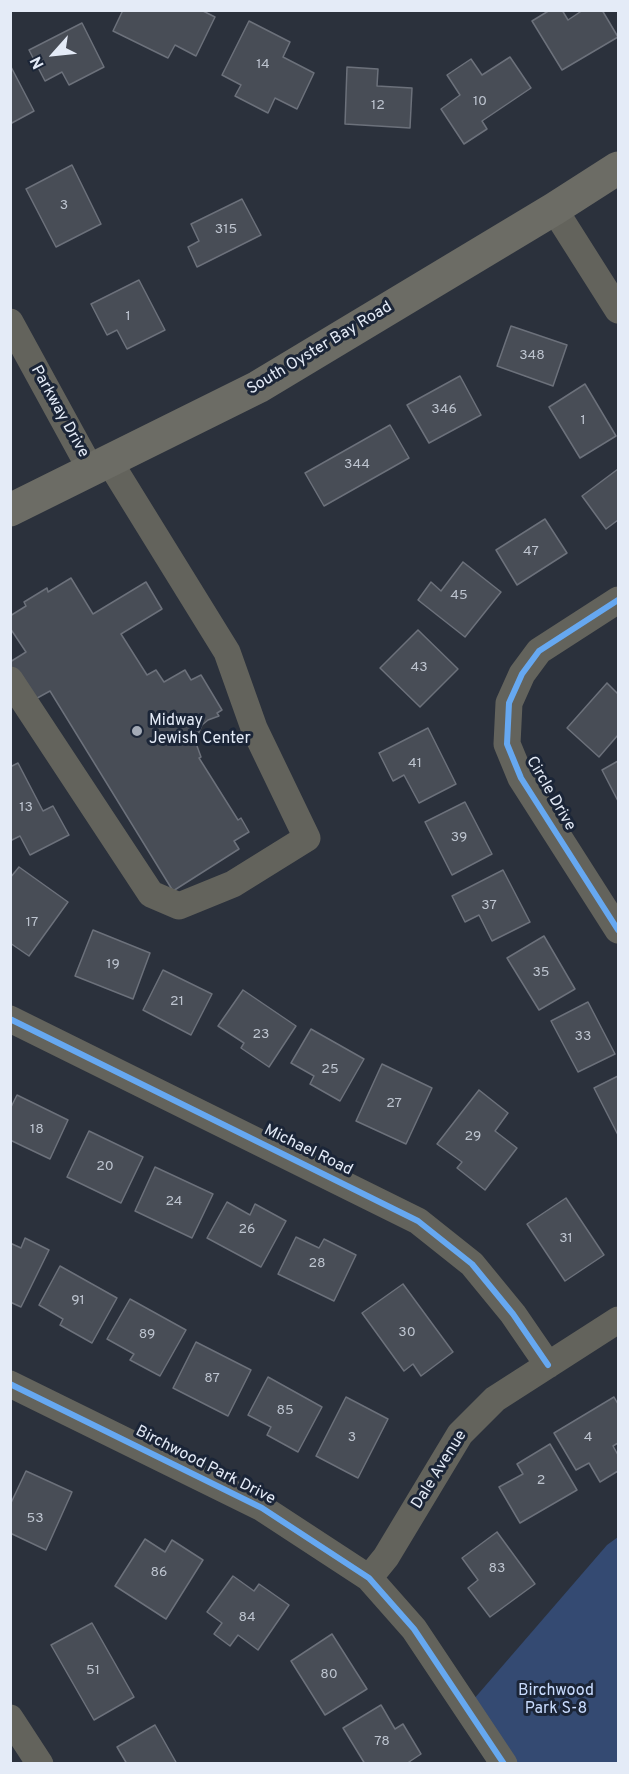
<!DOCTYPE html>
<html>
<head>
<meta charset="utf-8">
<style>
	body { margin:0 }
	#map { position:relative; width:629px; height:1774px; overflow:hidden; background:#2b313c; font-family:Overpass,sans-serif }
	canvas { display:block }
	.frame { position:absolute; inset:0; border:12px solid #e4ebf7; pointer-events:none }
	.north { position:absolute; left:24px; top:24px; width:60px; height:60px; -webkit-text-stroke:4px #1b2537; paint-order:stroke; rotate:243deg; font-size:16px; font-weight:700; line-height:24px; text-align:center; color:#e4ebf7 }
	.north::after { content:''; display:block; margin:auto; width:21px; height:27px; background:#e4ebf7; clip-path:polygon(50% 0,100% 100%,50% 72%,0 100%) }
</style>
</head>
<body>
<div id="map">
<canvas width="629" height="1774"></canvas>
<div class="frame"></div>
<div class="north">N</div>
</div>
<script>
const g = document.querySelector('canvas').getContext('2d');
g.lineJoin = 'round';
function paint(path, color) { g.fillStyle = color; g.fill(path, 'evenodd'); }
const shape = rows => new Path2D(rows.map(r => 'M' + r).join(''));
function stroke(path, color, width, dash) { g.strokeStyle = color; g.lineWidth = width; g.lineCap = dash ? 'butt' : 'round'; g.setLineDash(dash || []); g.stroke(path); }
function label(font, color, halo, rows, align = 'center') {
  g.font = font + ' Overpass,sans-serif'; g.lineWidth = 6; g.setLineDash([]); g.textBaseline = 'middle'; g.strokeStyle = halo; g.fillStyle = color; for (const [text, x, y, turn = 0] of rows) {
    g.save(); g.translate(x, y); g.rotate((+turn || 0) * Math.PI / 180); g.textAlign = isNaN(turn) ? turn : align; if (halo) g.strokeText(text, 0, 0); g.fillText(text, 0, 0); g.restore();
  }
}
paint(shape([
	[618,1537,618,1763,503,1763,467,1707,607,1545]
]), '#344a72');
const building = shape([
	[123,10,201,10,215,17,196,56,175,45,168,58,113,31,123,10],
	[550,10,562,10,568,20,583,10,602,10,618,37,562,70,532,21,550,10],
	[249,21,290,42,283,57,314,73,297,109,275,98,268,113,235,96,241,85,222,75,249,21],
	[82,23,104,67,69,85,62,72,45,81,29,50,82,23],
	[510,57,531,88,482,121,487,129,464,144,441,109,460,95,447,75,471,59,482,75,510,57],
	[10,65,34,111,10,124,10,65],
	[347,67,378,69,377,86,412,88,410,128,345,124,347,67],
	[72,165,101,224,56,247,26,189,72,165],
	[242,199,261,235,197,267,188,247,199,241,191,224,242,199],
	[139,280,165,330,127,349,117,330,107,335,91,304,139,280],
	[511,326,567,345,553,386,497,366,511,326],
	[460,376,481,415,429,443,407,405,460,376],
	[585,384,616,436,580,458,549,407,585,384],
	[390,425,409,458,324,506,305,473,390,425],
	[618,469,618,520,606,529,582,496,618,469],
	[545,519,567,553,517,585,496,550,545,519],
	[463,562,501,592,465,637,418,600,431,582,441,591,463,562],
	[71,578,93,614,146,582,162,609,121,634,147,675,156,670,164,682,185,670,191,680,201,675,222,710,217,713,219,716,208,720,202,725,197,737,197,746,201,757,199,758,238,820,241,818,249,832,234,841,239,849,173,891,50,691,30,702,10,670,10,662,26,652,10,628,10,616,26,606,24,602,47,588,48,592,71,578],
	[418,630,458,669,420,707,380,668,418,630],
	[607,683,618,694,618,735,599,757,567,728,607,683],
	[428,728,456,784,419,803,404,775,393,781,379,753,428,728],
	[618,761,618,801,602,770,618,761],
	[18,763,43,811,53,806,69,835,30,855,20,836,10,841,10,767,18,763],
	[465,802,492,854,452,875,425,822,465,802],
	[19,867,68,902,29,956,10,943,10,878,19,867],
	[503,870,530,922,492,941,479,915,465,922,452,896,503,870],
	[93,930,150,953,133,999,75,976,93,930],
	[544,936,575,989,539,1010,507,958,544,936],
	[163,970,212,994,191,1035,143,1010,163,970],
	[243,990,296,1026,269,1067,241,1048,244,1043,218,1026,243,990],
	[588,1002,615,1054,578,1072,551,1021,588,1002],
	[311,1029,364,1059,340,1101,310,1084,314,1076,291,1063,311,1029],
	[382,1064,432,1088,406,1144,356,1121,382,1064],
	[618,1076,618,1135,594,1088,618,1076],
	[479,1090,508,1113,495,1131,517,1148,485,1190,457,1168,462,1162,437,1144,479,1090],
	[17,1095,68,1120,50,1159,10,1140,10,1109,17,1095],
	[89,1131,143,1157,121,1203,67,1177,89,1131],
	[155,1167,213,1194,192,1238,135,1211,155,1167],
	[566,1198,604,1255,565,1281,527,1224,566,1198],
	[227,1202,250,1215,255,1204,286,1221,261,1267,207,1238,227,1202],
	[296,1237,319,1248,324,1239,356,1255,334,1301,278,1274,296,1237],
	[25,1238,49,1250,21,1307,10,1302,10,1243,21,1248,25,1238],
	[60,1266,117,1298,92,1343,60,1325,63,1319,39,1305,60,1266],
	[403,1284,453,1352,421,1376,413,1364,404,1371,362,1313,403,1284],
	[130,1299,186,1330,160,1376,130,1360,134,1354,107,1339,130,1299],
	[196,1342,251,1370,228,1416,173,1388,196,1342],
	[268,1377,322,1407,298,1452,267,1435,271,1427,248,1415,268,1377],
	[346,1397,388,1419,358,1478,316,1456,346,1397],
	[614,1397,618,1404,618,1443,613,1446,618,1455,618,1471,600,1482,589,1463,576,1470,554,1433,614,1397],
	[550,1444,577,1490,520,1523,499,1487,523,1474,517,1464,550,1444],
	[26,1471,72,1492,46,1550,10,1533,10,1505,26,1471],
	[497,1532,535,1584,490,1617,468,1588,478,1580,462,1558,497,1532],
	[145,1539,165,1552,172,1540,203,1560,166,1619,115,1586,145,1539],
	[233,1576,254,1591,259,1584,289,1605,258,1650,238,1635,230,1646,214,1634,222,1623,207,1612,233,1576],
	[92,1623,134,1697,94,1720,51,1645,92,1623],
	[332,1634,367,1689,325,1715,291,1661,332,1634],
	[381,1705,395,1729,403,1724,421,1754,406,1764,365,1764,343,1728,381,1705],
	[155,1725,177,1764,127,1764,117,1747,155,1725]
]);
paint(building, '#484d56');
stroke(building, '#6c717b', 1.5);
stroke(shape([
	[554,209,618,310],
	[10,322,91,470],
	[618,600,539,651,522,674,509,703,507,744,521,778,618,930],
	[10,680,151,894,179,906,233,884,307,838,254,728,227,652,109,461],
	[10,1019,418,1221,472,1264,513,1314,548,1365],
	[10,1384,262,1508,369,1578,414,1629,504,1764],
	[369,1578,386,1557,460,1434,495,1399,618,1320],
	[10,1718,40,1764]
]), '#63635c', 27);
stroke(shape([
	[10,510,258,387,554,209,618,168]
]), '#6c6c65', 33);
stroke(shape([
	[618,600,539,651,522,674,509,703,507,744,521,778,618,930],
	[10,1019,418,1221,472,1264,513,1314,548,1365],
	[10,1384,262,1508,369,1578,414,1629,504,1764]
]), '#66a8f1', 6);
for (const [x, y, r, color] of [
	[137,731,6,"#a3aab6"]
]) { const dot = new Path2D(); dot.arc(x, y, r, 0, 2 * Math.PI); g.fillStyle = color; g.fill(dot); stroke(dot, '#1b2537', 2); }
label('14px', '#bdc4cf', null, [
	["14",263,65],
	["10",480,102],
	["12",378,106],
	["3",64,206],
	["315",226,230],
	["1",128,317],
	["348",532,356],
	["346",444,410],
	["1",583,421],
	["344",357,465],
	["47",531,552],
	["45",459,596],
	["43",419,668],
	["41",415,764],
	["13",26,808],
	["39",459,838],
	["37",489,906],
	["17",32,923],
	["19",113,965],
	["35",541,973],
	["21",177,1002],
	["23",261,1035],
	["33",583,1037],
	["25",330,1070],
	["27",394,1104],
	["18",37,1130],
	["29",473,1137],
	["20",105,1167],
	["24",174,1202],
	["26",247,1230],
	["31",566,1239],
	["28",317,1264],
	["91",78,1301],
	["30",407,1333],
	["89",147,1335],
	["87",212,1379],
	["85",285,1411],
	["3",352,1438],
	["4",588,1438],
	["2",541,1481],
	["53",35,1519],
	["83",497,1569],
	["86",159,1573],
	["84",247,1618],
	["51",93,1671],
	["80",329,1675],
	["78",382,1742]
]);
label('16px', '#e4ebf7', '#1b2537', [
	["South Oyster Bay Road",320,349,-31],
	["Parkway Drive",59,412,61],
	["Circle Drive",550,794,60],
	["Michael Road",308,1151,26],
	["Birchwood Park Drive",205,1466,27],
	["Dale Avenue",440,1470,-58]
]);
label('16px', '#e4ebf7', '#1b2537', [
	["Midway",149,722],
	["Jewish Center",149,740]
], 'left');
label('16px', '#c9dcfe', '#1b2537', [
	["Birchwood",556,1692],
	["Park S-8",556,1710]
]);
</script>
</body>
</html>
